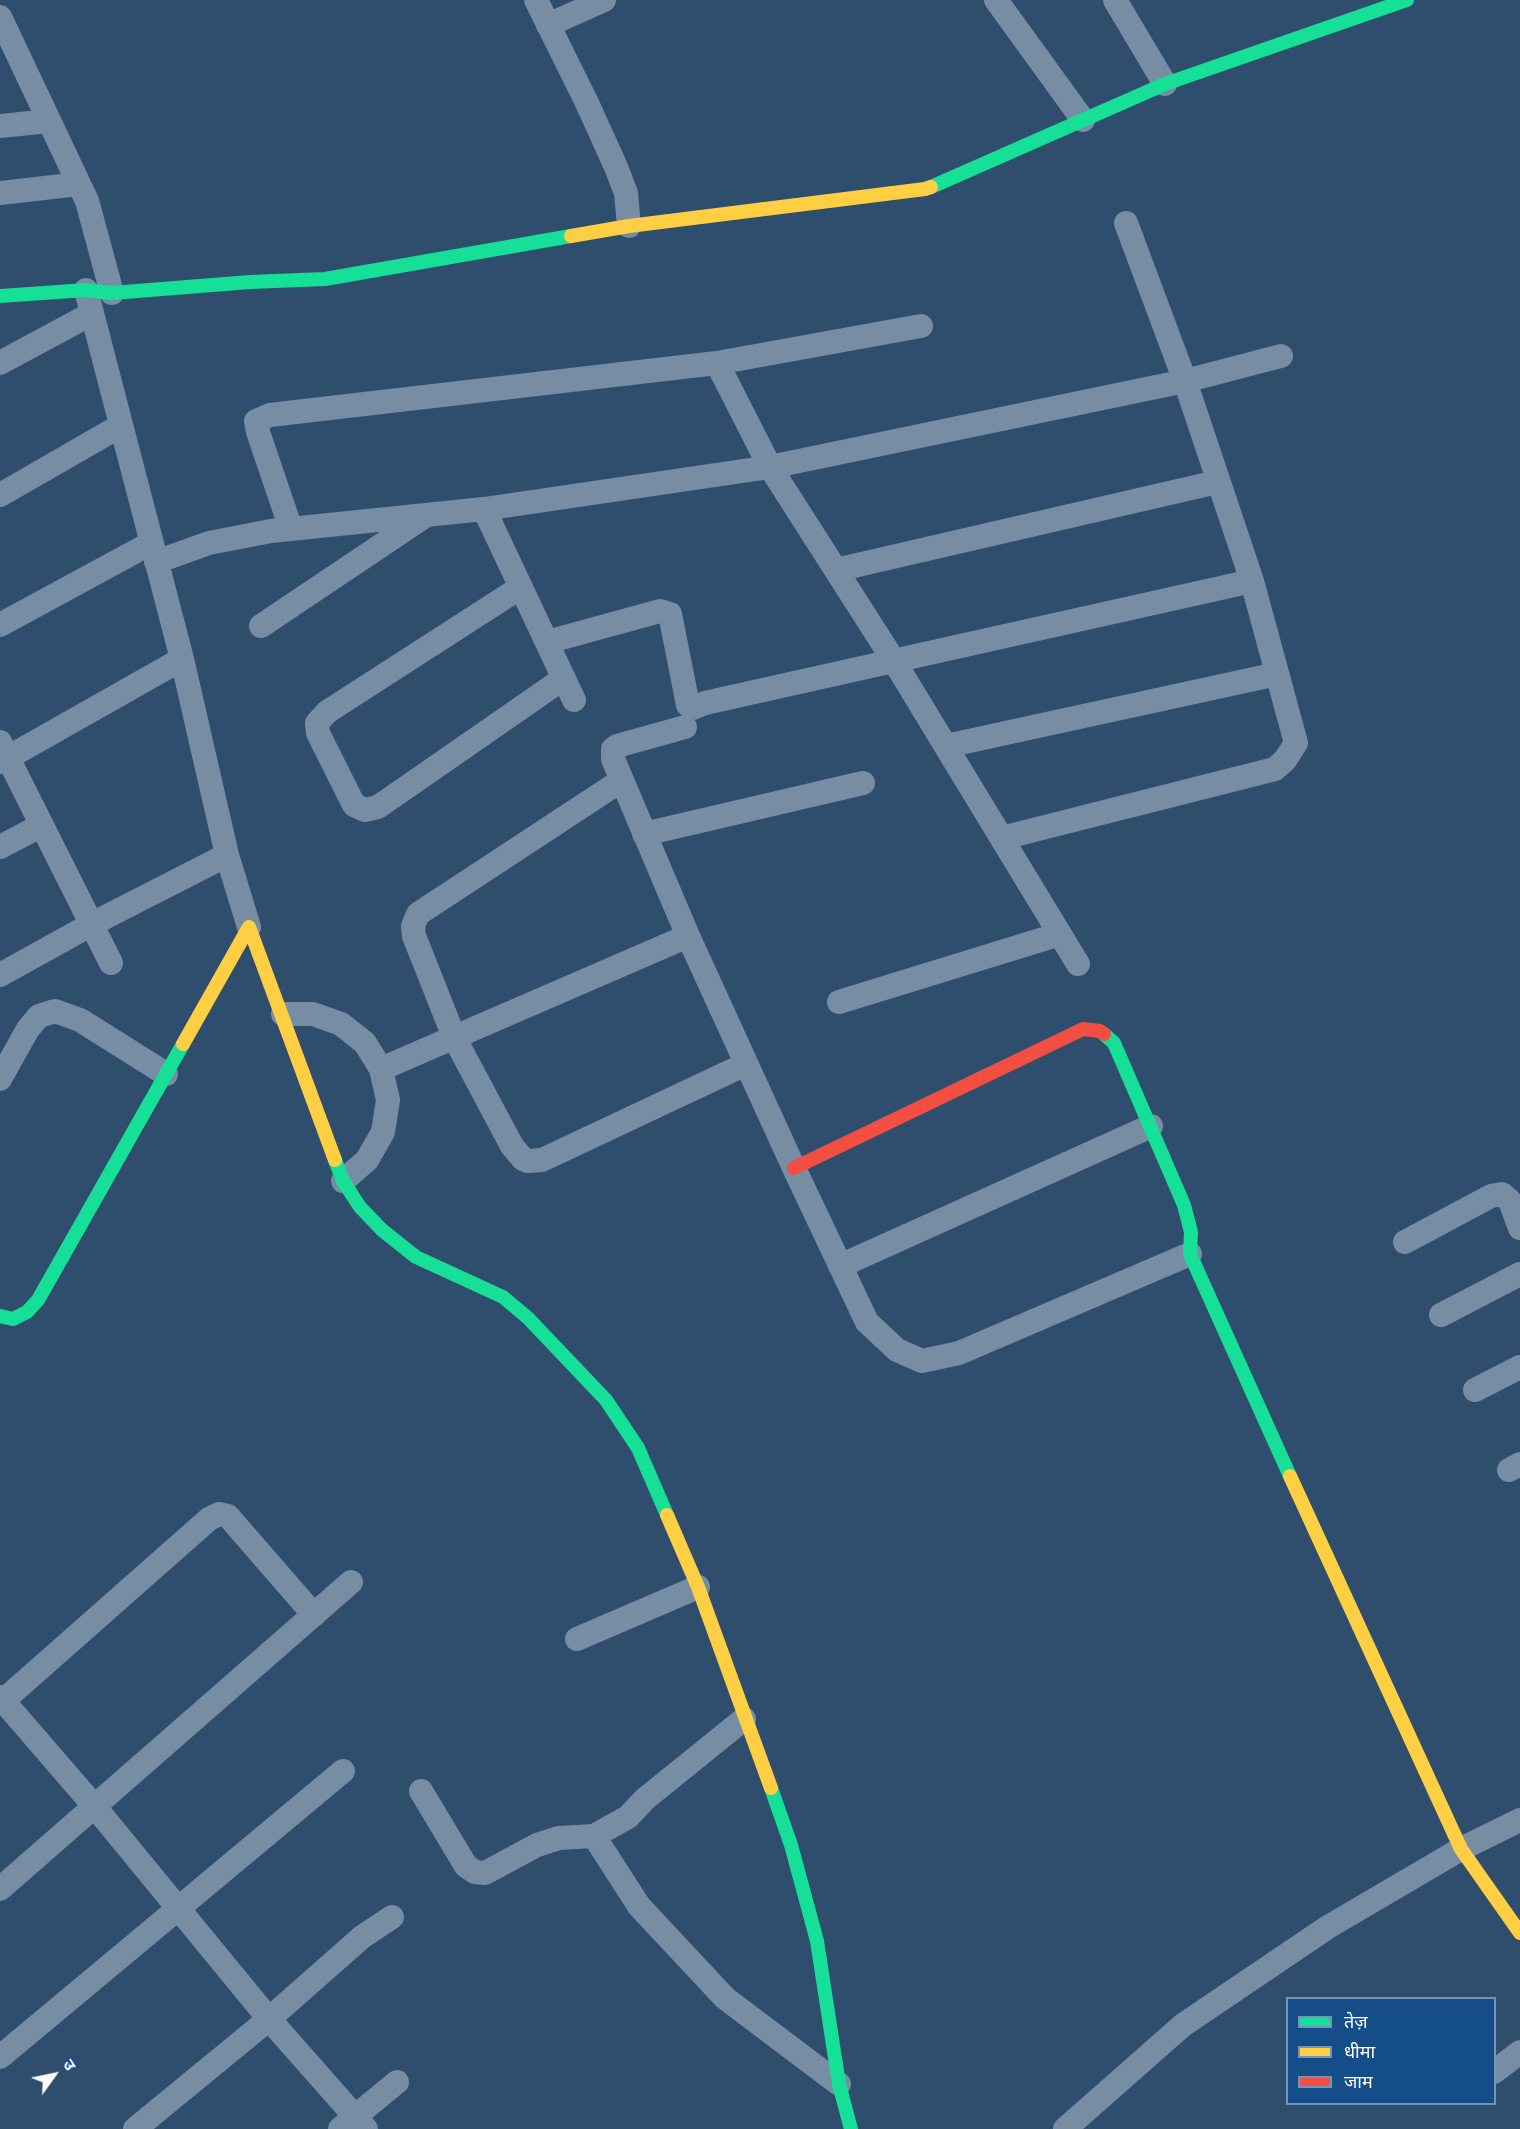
<!DOCTYPE html>
<html>
<head>
<meta charset="utf-8">
<style>
	body { margin:0 }
	#map { position:relative; width:1520px; height:2129px; overflow:hidden; background:#2f4e6e; font-family:"Source Sans 3","Noto Sans Devanagari",sans-serif }
	canvas { display:block }
	.legend { position:absolute; left:1286px; top:1997px; width:210px; height:108px; box-sizing:border-box; background:#154d88; border:2px solid #7394b8; margin:0; padding:8px 10px; list-style:none; font-size:18px; color:#fff }
	.legend li { display:flex; align-items:center; gap:12px; height:30px }
	.legend b { width:30px; border:2px solid #7394b8 }
	.north { position:absolute; left:24px; top:2045px; width:60px; height:60px; -webkit-text-stroke:4px #154d88; paint-order:stroke; rotate:57deg; font-size:16px; font-weight:700; line-height:24px; text-align:center; color:#fff }
	.north::after { content:''; display:block; margin:auto; width:21px; height:27px; background:#fff; clip-path:polygon(50% 0,100% 100%,50% 72%,0 100%) }
</style>
</head>
<body>
<div id="map">
<canvas width="1520" height="2129"></canvas>
<ul class="legend">
<li><b style="height:8px;background:#16e098"></b>तेज़</li>
<li><b style="height:8px;background:#ffcf43"></b>धीमा</li>
<li><b style="height:8px;background:#f24e42"></b>जाम</li>
</ul>
<div class="north">उ</div>
</div>
<script>
const g = document.querySelector('canvas').getContext('2d');
g.lineJoin = 'round';
const shape = rows => new Path2D(rows.map(r => 'M' + r).join(''));
function stroke(path, color, width, dash) { g.strokeStyle = color; g.lineWidth = width; g.lineCap = dash ? 'butt' : 'round'; g.setLineDash(dash || []); g.stroke(path); }
stroke(shape([
	[536,0,587,103,616,167,626,193,629,226],
	[996,0,1083,120],
	[1115,0,1165,84],
	[0,17,87,201,112,293],
	[548,25,604,0],
	[0,126,49,121],
	[0,193,79,184],
	[86,290,182,659,227,855,249,927],
	[0,363,91,314],
	[717,363,770,467,894,661,1078,964],
	[0,495,120,426],
	[484,509,574,700],
	[291,529,258,432,256,421,270,415,717,363,921,326],
	[156,562,209,543,271,531,484,509,770,467,1185,381,1281,356],
	[836,570,1217,482],
	[521,587,327,712,317,723,318,733,354,805,365,810,378,807,564,678],
	[0,625,151,543],
	[261,626,425,516],
	[547,642,660,611,670,614,688,705,693,708,705,703,1252,581],
	[685,727,617,746,613,749,613,759,688,936,794,1168,867,1322,897,1350,922,1361,959,1353,1190,1254],
	[0,742,111,963],
	[946,746,1277,674],
	[0,762,182,659],
	[622,780,418,914,413,926,414,936,454,1037,512,1146,523,1159,528,1161,542,1160,746,1064],
	[644,834,863,783],
	[1002,838,1275,769,1285,760,1296,743,1252,581,1185,381,1126,223],
	[0,847,42,825],
	[0,975,92,924,227,855],
	[839,1002,1060,934],
	[283,1014,313,1014,341,1024,365,1043,381,1069,388,1100,383,1132,367,1160,343,1181],
	[381,1069,688,936],
	[0,1079,28,1029,39,1016,55,1011,80,1020,166,1074],
	[1405,1242,1491,1196,1502,1194,1510,1201,1520,1228],
	[840,1266,1151,1126],
	[1441,1315,1520,1274],
	[1475,1390,1520,1367],
	[1509,1470,1520,1464],
	[577,1639,698,1587],
	[0,1697,95,1807,269,2019,366,2129],
	[4,1700,209,1519,219,1514,228,1516,314,1615],
	[421,1791,466,1866,475,1872,485,1873,537,1845,559,1838,594,1836,628,1817,645,1799,744,1719],
	[594,1836,639,1906,725,1998,839,2084],
	[0,1889,351,1582],
	[0,2057,343,1771],
	[1494,2072,1520,2052],
	[135,2129,269,2019,362,1937,392,1917],
	[340,2129,397,2082],
	[1065,2129,1183,2025,1328,1927,1461,1849,1520,1820]
]), '#768da4', 24);
stroke(shape([
	[931,187,1165,84,1407,0],
	[0,296,86,290,112,293,250,282,325,279,571,236],
	[1104,1034,1114,1043,1184,1205,1191,1232,1190,1254,1290,1476],
	[335,1160,343,1181,360,1207,382,1230,416,1257,503,1297,528,1318,606,1400,638,1448,667,1515],
	[0,1316,13,1319,27,1312,38,1300,183,1044],
	[771,1788,791,1845,817,1941,839,2084,851,2129]
]), '#16e098', 14);
stroke(shape([
	[571,236,629,226,925,189,931,187],
	[183,1044,249,927,335,1160],
	[1290,1476,1461,1849,1520,1933],
	[667,1515,698,1587,771,1788]
]), '#ffcf43', 14);
stroke(shape([
	[794,1168,1083,1029,1100,1031,1104,1034]
]), '#f24e42', 14);
</script>
</body>
</html>
